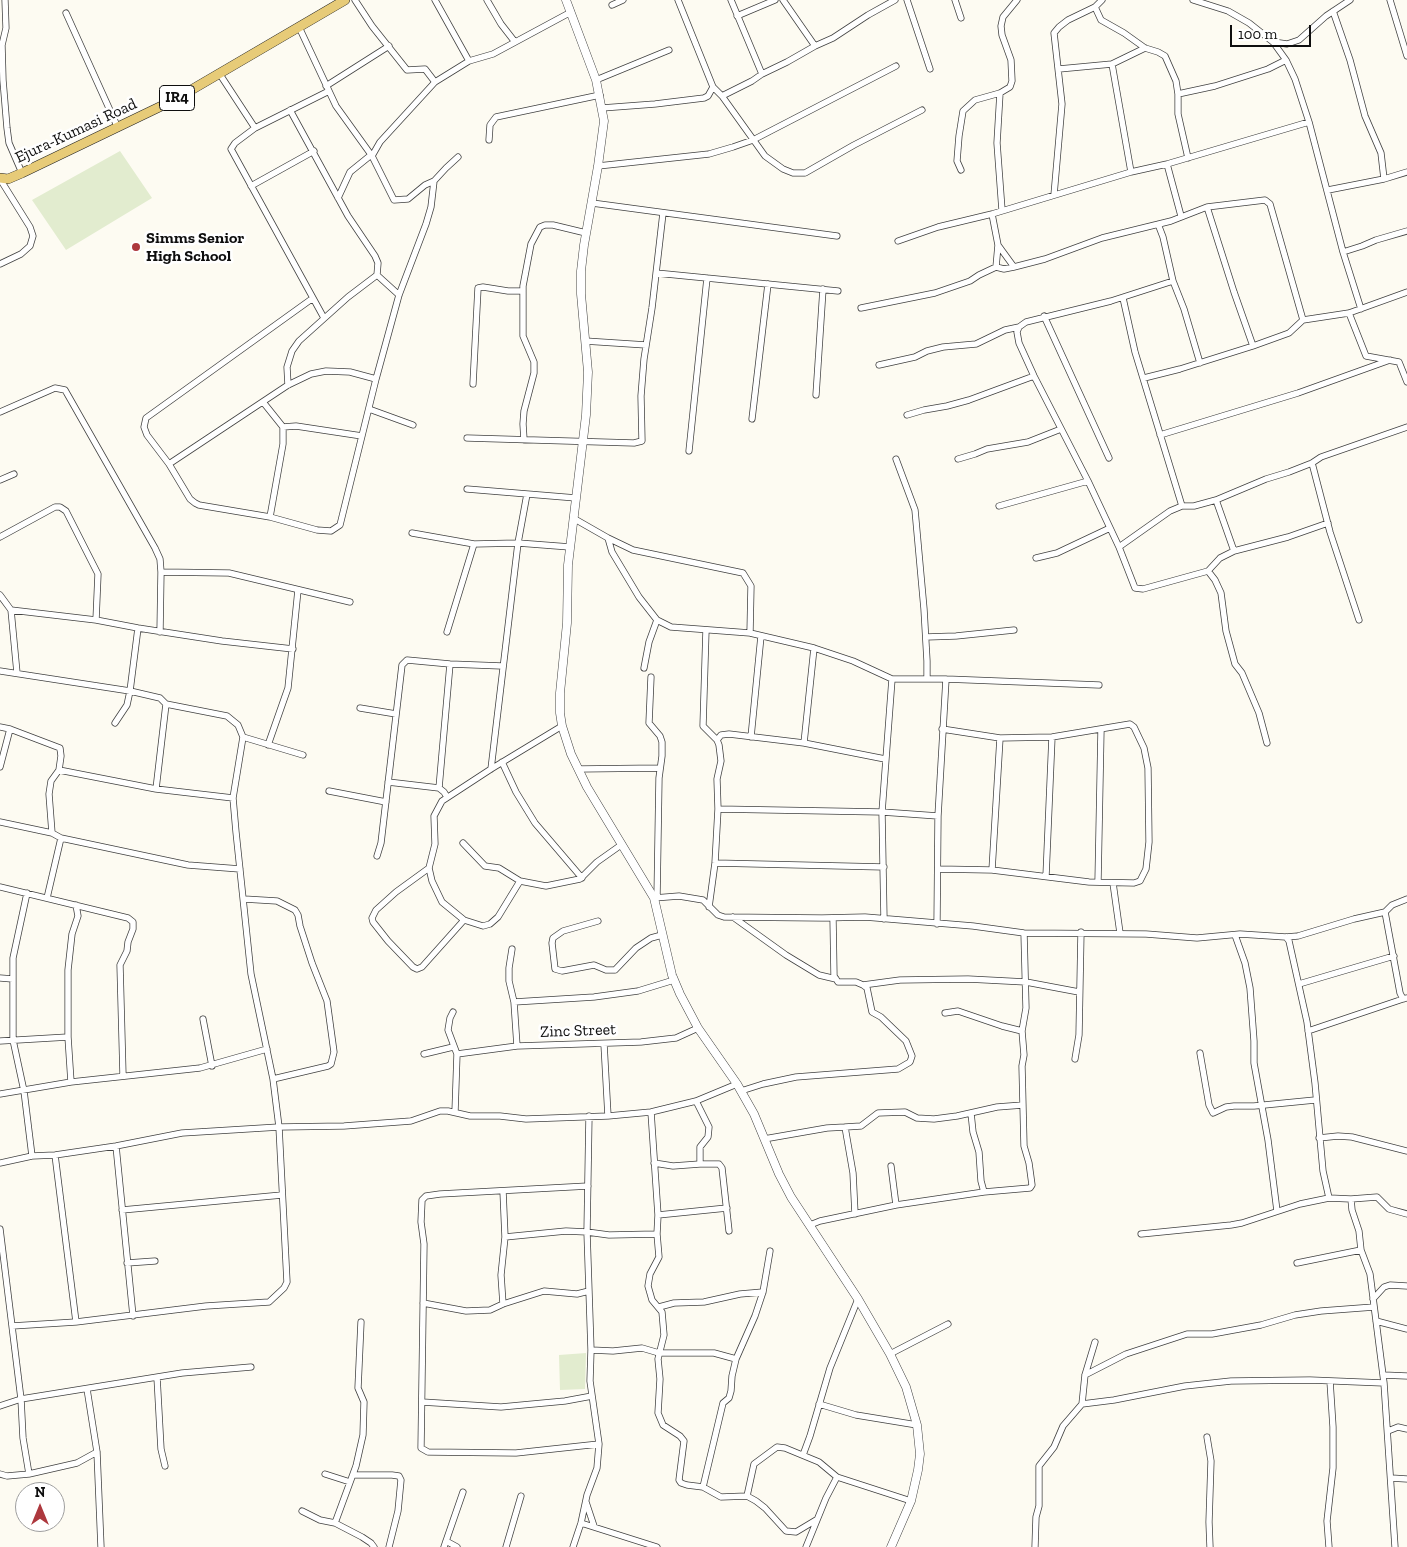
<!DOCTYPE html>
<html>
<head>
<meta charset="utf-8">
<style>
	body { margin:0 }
	#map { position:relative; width:1407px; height:1547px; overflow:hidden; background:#fdfbf2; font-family:"Zilla Slab",serif }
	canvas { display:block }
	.north { position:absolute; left:15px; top:1482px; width:50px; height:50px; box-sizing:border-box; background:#fff; border:1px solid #9f9f9f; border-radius:50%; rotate:0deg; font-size:14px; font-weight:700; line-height:20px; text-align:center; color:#0e0e0e }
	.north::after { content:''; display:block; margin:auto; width:18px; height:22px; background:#ad383e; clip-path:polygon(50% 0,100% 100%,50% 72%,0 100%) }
	.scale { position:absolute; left:1230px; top:25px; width:81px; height:22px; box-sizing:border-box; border:2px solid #0e0e0e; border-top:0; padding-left:6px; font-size:15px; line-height:18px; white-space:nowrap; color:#0e0e0e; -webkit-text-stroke:4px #fff; paint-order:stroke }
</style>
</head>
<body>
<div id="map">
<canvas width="1407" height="1547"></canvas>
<div class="north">N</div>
<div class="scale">100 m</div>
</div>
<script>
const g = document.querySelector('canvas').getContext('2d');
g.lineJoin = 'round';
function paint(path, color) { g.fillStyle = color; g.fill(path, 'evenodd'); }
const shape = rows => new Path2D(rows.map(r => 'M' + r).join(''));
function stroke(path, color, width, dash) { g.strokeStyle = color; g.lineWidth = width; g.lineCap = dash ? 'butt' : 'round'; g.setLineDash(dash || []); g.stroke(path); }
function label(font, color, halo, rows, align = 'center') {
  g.font = font + ' "Zilla Slab",serif'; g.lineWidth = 5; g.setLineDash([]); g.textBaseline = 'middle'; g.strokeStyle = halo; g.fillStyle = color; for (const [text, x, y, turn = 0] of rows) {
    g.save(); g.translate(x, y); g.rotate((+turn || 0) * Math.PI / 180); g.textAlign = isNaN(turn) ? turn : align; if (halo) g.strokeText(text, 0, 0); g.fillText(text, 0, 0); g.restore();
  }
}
paint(shape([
	[120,151,152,198,66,250,32,200],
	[586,1353,585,1389,560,1390,559,1355]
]), '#e2eccf');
const minor = shape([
	[5,0,6,28,2,45,3,80,7,128,9,143,22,173],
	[355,0,372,26,407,70,425,69,435,82],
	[435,0,469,61],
	[487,0,501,24,515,42],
	[678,0,713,87,722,96,765,156,783,169,793,173,805,173,854,145,922,110],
	[783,0,815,46,833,38,868,15,895,0],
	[907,0,930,69],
	[955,0,961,18],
	[1193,0,1228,11,1249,23,1273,42,1286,60,1295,79,1309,122,1343,252,1361,309],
	[1390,0,1407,56],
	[612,5,623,0],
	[1095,7,1101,20,1124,33,1145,48,1158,52,1165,56,1176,81,1178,94,1215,86,1268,69,1286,60],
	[1333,11,1350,60,1365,116,1381,153,1384,179],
	[66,13,118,128],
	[737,16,775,0],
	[299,27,336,106,372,156,394,200,408,199,425,185,434,181,446,168,458,157],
	[1273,42,1287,44,1299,40,1326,16,1350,0],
	[1112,64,1131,172],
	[1059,69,1112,64,1145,48],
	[219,73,255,128],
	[762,74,787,62,815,46],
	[596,80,669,50],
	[326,86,389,46],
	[1000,93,997,143,1002,210],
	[1178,94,1178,114,1188,158],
	[722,96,752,81,762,74,731,0],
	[602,108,655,104,704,98,708,96,713,87],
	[290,110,348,216,375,256,378,263,377,275],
	[489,140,490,125,496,117,600,95],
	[372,156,380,142,435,82,469,61,493,54,571,12],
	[1167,164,1181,216],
	[598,166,709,154,733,147,753,140,896,66],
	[961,170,957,161,959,136,963,111,975,100,1000,93,1010,87,1012,81,1011,60,1002,35,1001,26,1003,17,1017,0],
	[0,179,30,227,33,236,30,246,21,254,0,264],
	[251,186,314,151],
	[1328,190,1384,179,1407,172],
	[1054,195,1062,104,1054,33,1059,27,1068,20,1095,7,1102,0],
	[338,198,350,172,371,155],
	[592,203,837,236],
	[1207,207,1234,292,1253,346],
	[992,214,998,245,996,267],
	[1158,224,1163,237,1173,281,1184,309,1200,363],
	[898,241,938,227,992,214,1131,172,1167,164,1309,122],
	[998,245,1014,267],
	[1343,252,1362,246,1376,240,1407,231],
	[656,273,838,291],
	[313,298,146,418,144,427,147,435,169,464,190,499,195,503,199,505,270,517,317,530,331,531,340,525,376,379,399,295,426,224,431,207,434,181],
	[1123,298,1135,352,1182,506],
	[861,308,935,293,970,281,979,275,996,267,1004,269,1014,267,1045,259,1102,238,1171,221,1207,207,1265,200,1270,204,1303,320],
	[1349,313,1366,356,1399,362,1407,382],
	[1044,316,1109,458],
	[324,318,231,149,235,143,255,128,329,91],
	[585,341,646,345],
	[879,365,915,357,927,351,943,347,976,344,1005,330,1019,327],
	[1144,378,1180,369,1253,346,1289,333,1303,320,1349,313,1407,292],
	[473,384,478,288,483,287,508,291,523,291],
	[288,385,287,367,292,351,299,341,348,297,377,275,399,295],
	[816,395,823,289],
	[263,402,283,427,283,444,270,517],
	[369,409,413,425],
	[0,412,55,388,65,390,155,548,160,559,161,572,160,632],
	[907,415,924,410,947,406,969,400,1034,376],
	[752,419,768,284],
	[283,427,296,426,362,436],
	[1160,435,1298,393,1390,360],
	[467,438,634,443,642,441,641,396,644,359,652,308,663,213],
	[524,440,523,424,524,411,534,373,534,362,523,336,523,286,531,244,540,227,545,225,553,225,586,233],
	[689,451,707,278],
	[896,459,915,510,924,609,927,661,927,679],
	[958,459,975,454,987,449,1028,442,1061,429],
	[1312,463,1330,532,1359,620],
	[169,464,288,385,311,374,326,371,350,372,376,379],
	[0,480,14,474],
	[467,489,576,498],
	[1216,500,1234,551],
	[999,506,1088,481],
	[573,518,608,538,633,550,743,573,751,586,750,633],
	[1328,523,1288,537,1234,551,1220,558,1208,571,1143,589,1135,588,1119,547,1170,511,1182,506,1194,506,1216,500,1266,479,1289,472,1312,463,1321,457,1407,427],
	[412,533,474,544,518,543,570,547],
	[0,537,55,507,60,507,66,511,98,574,96,620],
	[608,538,612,552,639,597,657,620,671,627,750,633,814,648,853,661,892,679,946,679,1099,685],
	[1119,547,1088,481,1034,376,1019,343,1017,332,1019,327,1026,322,1111,301,1173,281],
	[1036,558,1057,553,1110,528],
	[1208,571,1215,580,1221,593,1226,631,1235,664,1242,673,1259,713,1267,743],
	[161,572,229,573,350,602],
	[0,595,11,610,17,673],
	[11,610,96,620,138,628,222,641,293,649],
	[706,630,703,726,717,740,719,745,721,761,717,779,718,809,715,863,709,907],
	[447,632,474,544],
	[926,637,956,636,1014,630],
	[644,668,649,642,657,620],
	[0,671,130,691,127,705,115,723],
	[651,677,649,723,660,736,662,742,662,756,659,778,657,898],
	[166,704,156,789,233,798],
	[360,708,396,714],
	[562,726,491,769,442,801,434,816,435,844,429,868,432,881,442,902,464,920,483,926,490,924,498,917,520,881,546,886,580,879,597,862,621,845],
	[0,727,10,729,60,748,61,756,59,770,51,781,49,794,52,833],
	[942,729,1000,738,1052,737,1130,724,1134,727,1144,748,1148,768,1149,842,1146,869,1140,881,1134,883,1089,882,992,870],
	[243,737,303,755],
	[751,737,761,636],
	[717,740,721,735,729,734,804,743,814,648],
	[804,743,885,759],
	[268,745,288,688,298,590],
	[502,762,516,792,535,823,582,878],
	[0,767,10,729],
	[491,769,518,543,527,494],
	[578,769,660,768],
	[59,770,156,789],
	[388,782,439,788,444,792,447,797],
	[439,788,450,664],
	[329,791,386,802],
	[718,809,882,812,938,816],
	[0,822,52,833,61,838,188,865,240,869],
	[463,843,485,866,499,868,520,881],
	[377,856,381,843,402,665,407,660,450,664,502,666],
	[715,863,884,867],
	[429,868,396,892,376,910,372,918,373,922,388,941,413,967,417,969,422,967,464,920],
	[938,869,992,870,1000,738],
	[1046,876,1052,737],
	[1098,882,1101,730],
	[1113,883,1120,933],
	[0,887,128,918,133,922,133,929,128,942,127,951,120,965,123,1075],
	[27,893,13,958,13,1040,24,1091,32,1156],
	[47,898,61,838],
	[654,898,679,896,703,900,718,915,724,917,822,918,865,917,973,926,1024,933,1146,934,1197,938,1240,934,1286,937,1298,936,1354,919,1385,912,1392,905,1407,899],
	[244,899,277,901,295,910,298,915,300,926,312,963,327,1001,334,1052,331,1064,328,1066,273,1079],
	[1385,912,1400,993,1403,999,1407,998],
	[733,917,786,955,819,975,836,979],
	[833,918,834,976,838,982,856,982,863,985,900,980,968,979,1026,982,1079,992],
	[884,919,882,812,892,679],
	[598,921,563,931,553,938,552,943,555,969,562,971,594,965,606,970,615,970,636,948,651,938,662,935],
	[937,924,938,816,946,679],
	[1235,935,1245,963,1250,988,1254,1041,1254,1063,1268,1140,1277,1211],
	[1286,937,1289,941,1307,1022,1315,1083,1323,1171,1329,1198],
	[512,949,509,968,509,981,514,1002],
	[0,978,13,979],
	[1299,984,1394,956],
	[453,1012,450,1018,448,1030,457,1054,455,1112],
	[945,1013,958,1011,1002,1026,1022,1031],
	[203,1019,212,1066],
	[1308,1031,1403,999],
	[0,1041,68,1037],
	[604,1044,608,1116],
	[517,1046,514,1002,594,997,638,991,674,980],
	[1200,1053,1209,1105,1213,1113,1226,1107,1234,1106,1254,1106,1315,1100],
	[424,1054,453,1047],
	[457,1054,517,1046,641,1042,676,1038,698,1028],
	[1075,1059,1079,1035,1081,932],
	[71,1082,68,1037,68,970,72,934,78,916,76,905],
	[741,1091,763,1084,796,1077,898,1069,910,1062,912,1056,906,1041,881,1017,872,1012,867,988,863,985],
	[0,1094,71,1082,200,1068,267,1049],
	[696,1101,709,1127,708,1137,700,1147,700,1164],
	[651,1112,658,1215,657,1234,659,1257,650,1274,648,1286,652,1300,662,1312,664,1335,658,1359,660,1379,658,1413,663,1425,680,1436,684,1441,679,1480,681,1483,687,1485,703,1487,721,1497,747,1496,756,1501,765,1508,786,1531,796,1532,816,1520],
	[971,1113,973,1132,979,1152,981,1181,984,1192],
	[845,1127,861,1126,878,1113,905,1112,917,1118,934,1119,957,1116,997,1107,1023,1105],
	[1319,1138,1338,1136,1352,1137,1407,1151],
	[764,1139,827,1128,845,1127,853,1173,855,1214],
	[116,1146,133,1316],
	[55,1155,76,1322],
	[0,1163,32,1156,55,1155,116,1146,182,1133,279,1127,344,1126,411,1121,440,1111,448,1111,470,1116,500,1116,526,1119,608,1116,651,1112,696,1101,737,1084],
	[654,1163,673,1166,700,1164,719,1164,722,1168,729,1231],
	[588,1186,440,1194,426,1196,422,1200,421,1222,424,1244,421,1448,428,1452,516,1453,599,1444],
	[503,1191,505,1237,501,1275,503,1304],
	[896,1205,984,1192,1030,1188,1032,1185,1029,1163,1024,1146,1022,1066,1024,1055,1022,1031,1026,1008,1024,933],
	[122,1210,282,1195],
	[658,1215,727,1208],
	[810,1225,820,1221,896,1205,891,1166],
	[0,1229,21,1399,23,1438,29,1474],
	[1141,1234,1231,1225,1242,1223,1300,1204,1329,1198,1351,1199],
	[505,1237,566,1231,587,1232,609,1235,657,1234],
	[127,1263,155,1261],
	[1297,1263,1361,1250],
	[1373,1299,1384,1287,1390,1285,1407,1286],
	[423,1303,466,1311,490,1310,503,1304,544,1291,577,1294,589,1291],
	[659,1307,674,1303,704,1302,740,1294,763,1292],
	[1376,1321,1407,1329],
	[12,1326,76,1322,206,1306,269,1302,284,1288,287,1282,279,1127,273,1079,251,974,236,832,233,798,243,737,238,725,227,716,166,704,160,698,130,691,138,628],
	[591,1350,613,1351,642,1348,659,1353,714,1353,736,1359],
	[890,1354,948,1324],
	[1085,1375,1126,1354,1187,1334,1212,1334,1261,1325,1295,1315,1321,1311,1374,1307],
	[1383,1375,1407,1376],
	[157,1377,161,1449,165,1466],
	[87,1389,97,1452,101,1547],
	[422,1402,501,1407,565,1401,592,1396],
	[819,1404,856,1415,917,1425],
	[1082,1404,1114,1400,1185,1386,1231,1381,1310,1380,1384,1383],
	[0,1406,21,1399,182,1373,251,1367],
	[1388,1431,1398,1427,1407,1429],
	[1207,1437,1211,1461,1209,1522,1210,1547],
	[803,1455,810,1436,830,1368,858,1299],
	[0,1474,7,1476,29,1474,77,1463,97,1452],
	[325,1474,350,1482],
	[353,1475,392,1475,399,1476,401,1480,398,1511,389,1547],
	[1391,1478,1407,1479],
	[703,1487,723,1403,729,1398,731,1391,732,1376,736,1359,755,1316,763,1292,770,1251],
	[747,1496,754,1464,777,1447,785,1448,819,1462,837,1477],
	[586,1502,594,1526],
	[302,1511,320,1520,335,1523,362,1537,371,1543,374,1547],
	[335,1523,356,1466,363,1435,364,1402,358,1388,361,1322],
	[581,1523,657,1547],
	[446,1541,457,1547],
	[444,1547,463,1492],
	[506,1547,521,1496],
	[573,1547,581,1523,587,1495,597,1468,599,1444,590,1381,591,1350,587,1232,589,1116],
	[806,1547,826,1498,837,1477,911,1501],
	[1035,1547,1036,1517,1039,1506,1039,1466,1054,1447,1063,1426,1082,1404,1085,1375,1095,1342],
	[1329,1547,1327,1521,1333,1468,1333,1427,1330,1381],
	[1395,1547,1384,1383,1370,1274,1361,1250,1359,1231,1352,1210,1351,1199,1377,1197,1389,1209,1407,1214]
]);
const tertiary = shape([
	[566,0,596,80,604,121,598,166,584,245,581,271,581,294,588,372,586,415,568,565,567,623,560,693,560,713,562,726,571,754,587,787,654,898,672,975,680,994,698,1028,737,1084,754,1114,779,1174,791,1197,858,1299,890,1354,906,1387,917,1425,920,1454,918,1470,911,1501,891,1547]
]);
const primary = shape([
	[0,178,8,179,22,173,174,100,345,0]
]);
stroke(minor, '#414141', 7);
stroke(tertiary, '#414141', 9);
stroke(primary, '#1f1f1f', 10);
stroke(minor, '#fff', 5.5);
stroke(tertiary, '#fff', 8);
stroke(primary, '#e7cb78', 9);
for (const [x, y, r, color] of [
	[136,247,5,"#ad383e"]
]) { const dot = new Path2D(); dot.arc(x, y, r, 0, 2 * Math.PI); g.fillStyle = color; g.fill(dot); stroke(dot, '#fff', 2); }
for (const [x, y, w] of [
	[177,98,35]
]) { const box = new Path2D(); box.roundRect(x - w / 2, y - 12.5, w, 25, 4); g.fillStyle = '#fff'; g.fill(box); stroke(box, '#0e0e0e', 1); }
label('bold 15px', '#0e0e0e', null, [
	["IR4",177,98]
]);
label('16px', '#0e0e0e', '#fff', [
	["Ejura-Kumasi Road",76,131,-25],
	["Zinc Street",578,1031,-2]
]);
label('bold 16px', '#0e0e0e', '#fff', [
	["Simms Senior",146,238],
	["High School",146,256]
], 'left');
</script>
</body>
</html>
